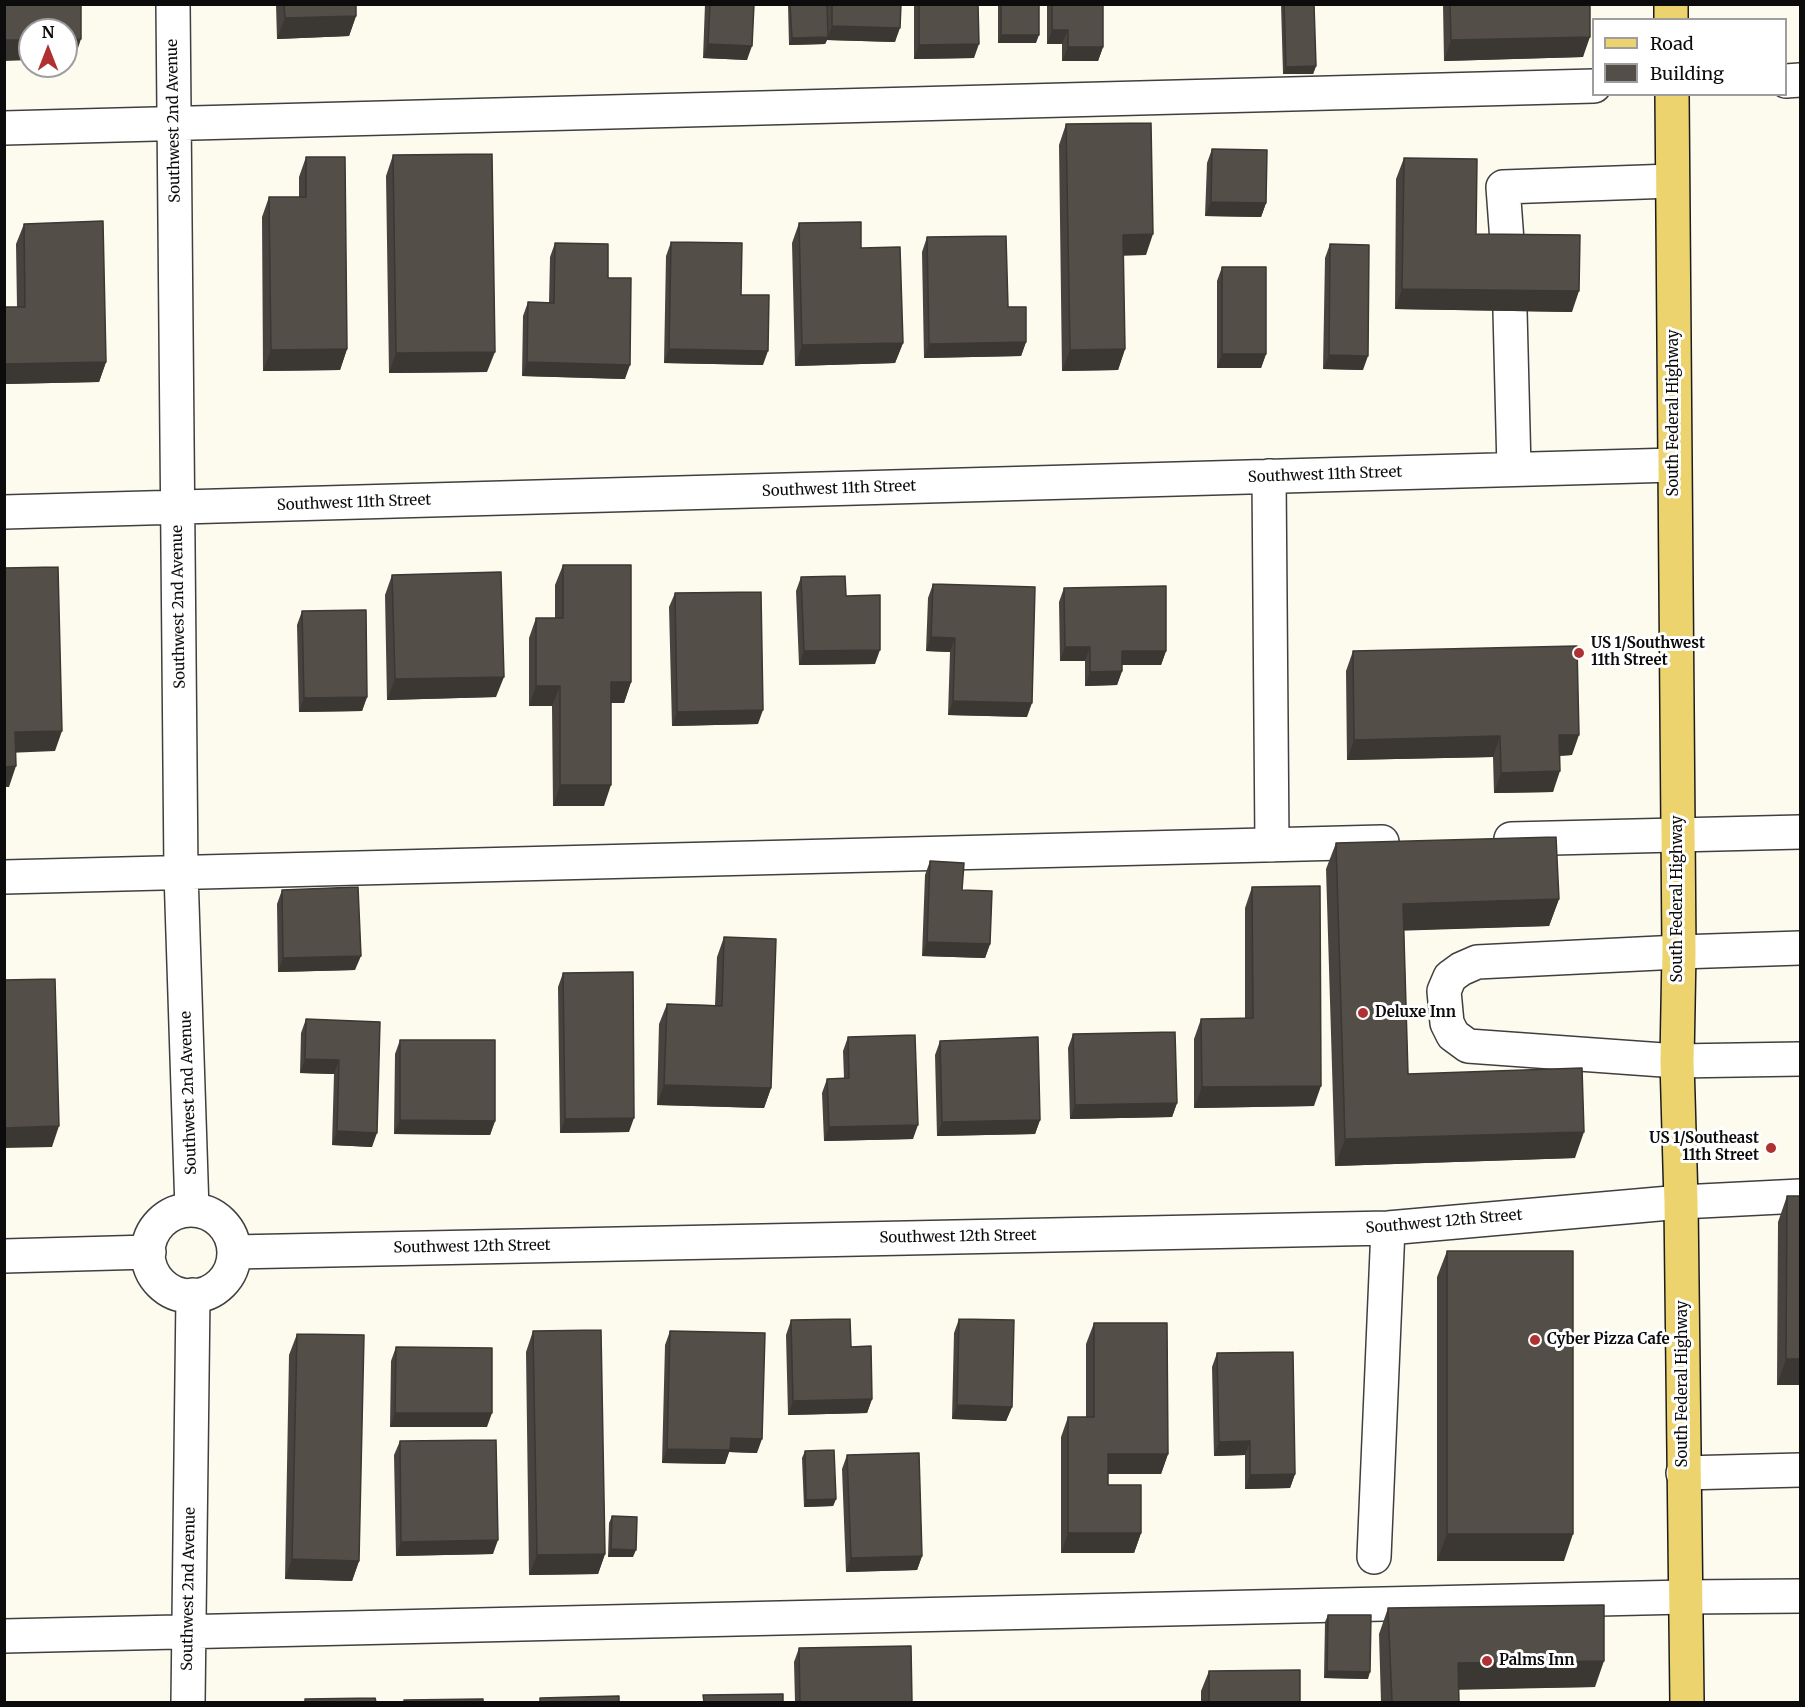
<!DOCTYPE html>
<html>
<head>
<meta charset="utf-8">
<style>
	body { margin:0 }
	#map { position:relative; width:1805px; height:1707px; overflow:hidden; background:#fdfbed; font-family:Merriweather,serif }
	canvas { display:block }
	.frame { position:absolute; inset:0; border:6px solid #0c0c0c; pointer-events:none }
	.legend { position:absolute; left:1592px; top:18px; width:195px; height:78px; box-sizing:border-box; background:#fff; border:2px solid #9e9e9e; margin:0; padding:8px 10px; list-style:none; font-size:18px; color:#0c0c0c }
	.legend li { display:flex; align-items:center; gap:12px; height:30px }
	.legend b { width:30px; border:2px solid #9e9e9e }
	.north { position:absolute; left:18px; top:18px; width:60px; height:60px; box-sizing:border-box; background:#fff; border:2px solid #9e9e9e; border-radius:50%; rotate:0deg; font-size:16px; font-weight:700; line-height:24px; text-align:center; color:#0c0c0c }
	.north::after { content:''; display:block; margin:auto; width:21px; height:27px; background:#af3132; clip-path:polygon(50% 0,100% 100%,50% 72%,0 100%) }
</style>
</head>
<body>
<div id="map">
<canvas width="1805" height="1707"></canvas>
<div class="frame"></div>
<ul class="legend">
<li><b style="height:8px;background:#ecd36e"></b>Road</li>
<li><b style="height:16px;background:#544e49"></b>Building</li>
</ul>
<div class="north">N</div>
</div>
<script>
const g = document.querySelector('canvas').getContext('2d');
g.lineJoin = 'round';
const shape = rows => new Path2D(rows.map(r => 'M' + r).join(''));
function stroke(path, color, width, dash) { g.strokeStyle = color; g.lineWidth = width; g.lineCap = dash ? 'butt' : 'round'; g.setLineDash(dash || []); g.stroke(path); }
function paint(path, color) { g.fillStyle = color; g.fill(path, 'evenodd'); }
function label(font, color, halo, rows, align = 'center') {
  g.font = font + ' Merriweather,serif'; g.lineWidth = 6; g.setLineDash([]); g.textBaseline = 'middle'; g.strokeStyle = halo; g.fillStyle = color; for (const [text, x, y, turn = 0] of rows) {
    g.save(); g.translate(x, y); g.rotate((+turn || 0) * Math.PI / 180); g.textAlign = isNaN(turn) ? turn : align; if (halo) g.strokeText(text, 0, 0); g.fillText(text, 0, 0); g.restore();
  }
}
const minor = shape([
	[173,4,181,873,192,1210],
	[1786,81,1800,80],
	[4,128,1594,86],
	[1508,255,1503,187,1672,181],
	[1510,311,1514,469],
	[1269,476,1272,845],
	[4,512,1674,465],
	[1511,839,1800,832],
	[4,877,1382,842],
	[1800,948,1679,952,1477,962,1461,969,1450,977,1444,991,1447,1023,1453,1035,1468,1046,1677,1061,1800,1059],
	'148 1253a43 43 0 1 1 86 0a43 43 0 1 1-86 0Z',
	[234,1252,1388,1228,1681,1202,1800,1196],
	[4,1256,149,1252],
	[1683,1473,1800,1470],
	[1374,1557,1388,1228],
	[4,1636,1685,1597,1800,1596],
	[188,1702,193,1295]
]);
const major = shape([
	[1671,4,1671,20],
	[1672,94,1679,952,1677,1061,1681,1202,1687,1702]
]);
stroke(minor, '#3f3f3f', 36);
stroke(major, '#1d1d1d', 36);
stroke(minor, '#fff', 33);
stroke(major, '#ecd36e', 33);
paint(shape([
	[276,4,356,4,356,16,349,36,277,39],
	[705,4,754,4,747,60,703,58],
	[788,4,827,4,827,16,827,4,901,4,895,42,827,40,825,44,789,45],
	[914,4,978,4,974,58,914,59],
	[998,4,1039,4,1036,43,998,43],
	[1047,4,1103,4,1103,47,1098,61,1062,61,1062,44,1047,44],
	[1281,4,1314,4,1316,66,1313,74,1283,74],
	[1443,4,1590,4,1583,57,1444,61],
	[1066,124,1146,255,1123,255,1125,349,1118,370,1062,371,1059,145],
	[1212,149,1266,203,1261,217,1205,216,1207,163],
	[393,155,487,372,389,373,386,176],
	[306,157,347,349,340,370,263,371,262,217,269,197,299,197,299,177],
	[1404,158,1476,234,1572,312,1395,309,1396,179],
	[799,223,861,248,903,343,895,363,795,366,792,243],
	[24,224,106,362,99,382,4,384,4,307,17,307,16,244],
	[927,237,1008,307,1026,342,1021,356,924,358,922,252],
	[671,242,741,295,763,365,664,363,666,256],
	[555,243,608,278,625,379,522,376,523,316,528,302,549,303,550,257],
	[1330,244,1363,370,1323,369,1325,258],
	[1222,267,1266,354,1261,368,1217,368,1217,281],
	[563,565,631,682,624,703,611,703,604,806,553,806,552,706,529,706,529,638,536,618,555,618,555,585],
	[392,575,496,697,387,700,385,595],
	[801,577,846,596,875,664,799,665,796,591],
	[933,584,1027,717,948,715,950,652,926,651,928,598],
	[1064,588,1166,651,1161,665,1122,665,1122,671,1117,685,1085,686,1085,661,1060,661,1059,602],
	[675,593,758,724,672,726,669,607],
	[302,611,367,697,362,711,299,712,297,625],
	[1353,651,1572,755,1560,756,1553,792,1494,793,1493,757,1347,760,1346,671],
	[1336,843,1559,899,1549,926,1404,930,1408,1074,1575,1158,1335,1166,1326,869],
	[930,861,962,890,990,944,985,958,922,956,925,875],
	[1252,887,1314,1106,1194,1108,1194,1039,1201,1019,1245,1018,1245,908],
	[282,890,355,970,278,972,277,904],
	[724,937,771,1088,764,1108,657,1105,659,1024,667,1004,715,1005,717,957],
	[563,973,629,1132,560,1133,558,987],
	[306,1019,380,1022,372,1147,332,1145,334,1074,300,1073,301,1033],
	[1073,1034,1177,1103,1172,1117,1070,1119,1068,1048],
	[848,1037,913,1139,824,1141,822,1093,827,1079,844,1078,843,1051],
	[400,1040,495,1121,490,1135,394,1134,395,1054],
	[940,1041,1040,1120,1035,1134,937,1136,935,1055],
	[1787,1196,1800,1385,1777,1385,1778,1222],
	[1447,1251,1564,1561,1437,1561,1437,1277],
	[959,1319,1012,1407,1006,1421,952,1419,954,1333],
	[791,1320,851,1347,872,1399,867,1413,788,1415,786,1335],
	[1094,1323,1168,1454,1161,1474,1108,1474,1108,1485,1141,1533,1134,1553,1061,1553,1061,1437,1068,1417,1086,1417,1086,1344],
	[533,1331,605,1554,598,1574,529,1575,526,1352],
	[670,1331,757,1453,729,1452,725,1464,662,1463,665,1345],
	[297,1334,359,1561,352,1581,285,1579,289,1355],
	[396,1347,487,1427,390,1427,391,1361],
	[1217,1353,1295,1474,1290,1488,1245,1489,1245,1455,1214,1456,1212,1367],
	[400,1441,493,1554,396,1556,394,1455],
	[805,1451,836,1499,833,1506,804,1507,802,1458],
	[847,1455,922,1556,917,1570,846,1572,842,1469],
	[612,1516,633,1557,608,1557,609,1523],
	[1388,1608,1595,1687,1459,1689,1459,1702,1381,1702,1379,1634],
	[1328,1615,1368,1679,1324,1678,1325,1622],
	[799,1648,912,1702,795,1702,794,1662],
	[1209,1671,1300,1702,1201,1702,1201,1691]
]), '#48433f');
paint(shape([
	[356,16,349,36,277,39,285,18],
	[832,26,900,28,895,42,827,40,825,44,789,45,792,38,828,37],
	[1052,30,1068,30,1062,44,1047,44],
	[1001,35,1039,35,1036,43,998,43],
	[1590,37,1583,57,1444,61,1451,40],
	[81,39,74,60,66,60,66,40],
	[4,40,30,40,30,60,4,61],
	[708,44,752,46,747,60,703,58],
	[979,44,974,58,914,59,919,45],
	[1068,47,1103,47,1098,61,1062,61],
	[1316,66,1313,74,1283,74,1286,67],
	[1211,202,1266,203,1261,217,1205,216],
	[1153,234,1146,255,1116,256,1123,235],
	[1402,289,1579,291,1572,312,1395,309],
	[1026,342,1021,356,924,358,929,344],
	[903,343,895,363,795,366,802,345],
	[347,349,340,370,263,371,271,350],
	[669,349,768,351,763,365,664,363],
	[1125,349,1118,370,1062,371,1070,350],
	[495,352,487,372,389,373,396,353],
	[1222,354,1266,354,1261,368,1217,368],
	[1329,355,1368,356,1363,370,1323,369],
	[106,362,99,382,4,384,4,364],
	[527,362,630,365,625,379,522,376],
	[931,637,955,638,950,652,926,651],
	[1065,647,1090,647,1085,661,1060,661],
	[880,650,875,664,799,665,804,651],
	[1122,651,1166,651,1161,665,1117,665],
	[1122,671,1117,685,1085,686,1090,672],
	[504,677,496,697,387,700,395,679],
	[611,682,631,682,624,703,604,703],
	[536,686,560,686,552,706,529,706],
	[367,697,362,711,299,712,304,698],
	[953,701,1032,703,1027,717,948,715],
	[763,710,758,724,672,726,677,712],
	[62,731,55,751,7,753,15,732],
	[1559,735,1579,735,1572,755,1552,756],
	[1500,736,1493,757,1347,760,1354,740],
	[16,766,9,787,4,787,4,767],
	[1560,771,1553,792,1494,793,1501,773],
	[560,785,611,785,604,806,553,806],
	[1559,899,1549,926,1393,931,1403,904],
	[927,942,990,944,985,958,922,956],
	[361,956,355,970,278,972,283,958],
	[305,1059,339,1060,334,1074,300,1073],
	[664,1085,771,1088,764,1108,657,1105],
	[1321,1086,1314,1106,1194,1108,1202,1087],
	[1177,1103,1172,1117,1070,1119,1075,1105],
	[634,1118,629,1132,560,1133,565,1119],
	[400,1120,495,1121,490,1135,394,1134],
	[1040,1120,1035,1134,937,1136,942,1122],
	[918,1125,913,1139,824,1141,829,1127],
	[59,1126,52,1147,4,1148,4,1128],
	[337,1131,377,1133,372,1147,332,1145],
	[1584,1132,1575,1158,1335,1166,1345,1139],
	[1786,1359,1800,1359,1800,1385,1777,1385],
	[872,1399,867,1413,788,1415,793,1401],
	[957,1405,1012,1407,1006,1421,952,1419],
	[395,1413,492,1413,487,1427,390,1427],
	[731,1438,762,1439,757,1453,729,1452,725,1464,662,1463,667,1449],
	[1250,1441,1245,1455,1214,1456,1219,1442],
	[1108,1454,1168,1454,1161,1474,1100,1474],
	[1295,1474,1290,1488,1245,1489,1250,1475],
	[836,1499,833,1506,804,1507,806,1500],
	[1068,1533,1141,1533,1134,1553,1061,1553],
	[1447,1534,1573,1534,1564,1561,1437,1561],
	[498,1540,493,1554,396,1556,401,1542],
	[611,1549,636,1550,633,1557,608,1557],
	[605,1554,598,1574,529,1575,537,1555],
	[922,1556,917,1570,846,1572,851,1558],
	[292,1559,359,1561,352,1581,285,1579],
	[1604,1661,1595,1687,1449,1690,1458,1663],
	[1327,1671,1370,1672,1368,1679,1324,1678]
]), '#3b3733');
const building = shape([
	[4,4,81,4,81,39,66,40,66,30,30,30,30,40,4,40,4,4],
	[284,4,356,4,356,16,285,18,284,4],
	[710,4,754,4,752,46,708,44,710,4],
	[790,4,827,4,828,37,792,38,790,4],
	[832,4,901,4,900,28,832,26,832,4],
	[919,4,978,4,979,44,919,45,919,4],
	[1001,4,1039,4,1039,35,1001,35,1001,4],
	[1052,4,1103,4,1103,47,1068,47,1068,30,1052,30,1052,4],
	[1284,4,1314,4,1316,66,1286,67,1284,4],
	[1450,4,1590,4,1590,37,1451,40,1450,4],
	[1151,123,1153,234,1123,235,1125,349,1070,350,1066,124,1151,123],
	[1212,149,1267,150,1266,203,1211,202,1212,149],
	[492,154,495,352,396,353,393,155,492,154],
	[306,157,345,157,347,349,271,350,269,197,306,197,306,157],
	[1404,158,1477,159,1476,234,1580,235,1579,291,1402,289,1404,158],
	[103,221,106,362,4,364,4,307,25,307,24,224,103,221],
	[861,222,861,248,900,247,903,343,802,345,799,223,861,222],
	[1006,236,1008,307,1026,307,1026,342,929,344,927,237,1006,236],
	[671,242,742,243,741,295,769,295,768,351,669,349,671,242],
	[555,243,608,244,608,278,631,278,630,365,527,362,528,302,554,303,555,243],
	[1330,244,1369,245,1368,356,1329,355,1330,244],
	[1222,267,1266,267,1266,354,1222,354,1222,267],
	[563,565,631,565,631,682,611,682,611,785,560,785,560,686,536,686,536,618,563,618,563,565],
	[58,567,62,731,15,732,16,766,4,767,4,568,58,567],
	[501,572,504,677,395,679,392,575,501,572],
	[845,576,846,596,880,595,880,650,804,651,801,577,845,576],
	[933,584,1035,587,1032,703,953,701,955,638,931,637,933,584],
	[1166,586,1166,651,1122,651,1122,671,1090,672,1090,647,1065,647,1064,588,1166,586],
	[761,592,763,710,677,712,675,593,761,592],
	[366,610,367,697,304,698,302,611,366,610],
	[1577,646,1579,735,1559,735,1560,771,1501,773,1500,736,1354,740,1353,651,1577,646],
	[1556,837,1559,899,1403,904,1408,1074,1582,1068,1584,1132,1345,1139,1336,843,1556,837],
	[930,861,964,863,962,890,992,891,990,944,927,942,930,861],
	[1320,886,1321,1086,1202,1087,1201,1019,1253,1018,1252,887,1320,886],
	[358,887,361,956,283,958,282,890,358,887],
	[724,937,776,939,771,1088,664,1085,667,1004,722,1006,724,937],
	[633,972,634,1118,565,1119,563,973,633,972],
	[55,979,59,1126,4,1128,4,980,55,979],
	[306,1019,380,1022,377,1133,337,1131,339,1060,305,1059,306,1019],
	[1175,1032,1177,1103,1075,1105,1073,1034,1175,1032],
	[915,1035,918,1125,829,1127,827,1079,849,1078,848,1037,915,1035],
	[1038,1037,1040,1120,942,1122,940,1041,1038,1037],
	[400,1040,495,1040,495,1121,400,1120,400,1040],
	[1787,1196,1800,1196,1800,1359,1786,1359,1787,1196],
	[1447,1251,1573,1251,1573,1534,1447,1534,1447,1251],
	[850,1319,851,1347,871,1346,872,1399,793,1401,791,1320,850,1319],
	[959,1319,1014,1320,1012,1407,957,1405,959,1319],
	[1094,1323,1167,1323,1168,1454,1108,1454,1108,1485,1141,1485,1141,1533,1068,1533,1068,1417,1094,1417,1094,1323],
	[601,1330,605,1554,537,1555,533,1331,601,1330],
	[670,1331,765,1333,762,1439,731,1438,730,1450,667,1449,670,1331],
	[297,1334,364,1335,359,1561,292,1559,297,1334],
	[396,1347,492,1348,492,1413,395,1413,396,1347],
	[1293,1352,1295,1474,1250,1475,1250,1441,1219,1442,1217,1353,1293,1352],
	[496,1440,498,1540,401,1542,400,1441,496,1440],
	[834,1450,836,1499,806,1500,805,1451,834,1450],
	[919,1453,922,1556,851,1558,847,1455,919,1453],
	[612,1516,637,1517,636,1550,611,1549,612,1516],
	[1604,1605,1604,1661,1458,1663,1459,1702,1392,1702,1388,1608,1604,1605],
	[1328,1615,1371,1615,1370,1672,1327,1671,1328,1615],
	[911,1646,912,1702,800,1702,799,1648,911,1646],
	[1300,1670,1300,1702,1209,1702,1209,1671,1300,1670],
	[783,1694,783,1702,704,1702,703,1695,783,1694],
	[619,1696,619,1702,540,1702,540,1698,619,1696],
	[375,1698,376,1702,305,1702,305,1699,375,1698],
	[483,1699,483,1702,404,1702,404,1700,483,1699]
]);
paint(building, '#544e49');
stroke(building, '#3b3733', 1.5);
for (const [x, y, r, color] of [
	[1579,653,6,"#af3132"],
	[1363,1013,6,"#af3132"],
	[1771,1148,6,"#af3132"],
	[1535,1340,6,"#af3132"],
	[1487,1661,6,"#af3132"]
]) { const dot = new Path2D(); dot.arc(x, y, r, 0, 2 * Math.PI); g.fillStyle = color; g.fill(dot); stroke(dot, '#fff', 2); }
label('15px', '#0c0c0c', '#fff', [
	["Southwest 2nd Avenue",174,121,-91],
	["South Federal Highway",1674,413,-90],
	["Southwest 11th Street",1325,475,-2],
	["Southwest 11th Street",839,489,-2],
	["Southwest 11th Street",354,503,-2],
	["Southwest 2nd Avenue",179,607,-91],
	["South Federal Highway",1678,899,-90],
	["Southwest 2nd Avenue",189,1093,-92],
	["Southwest 12th Street",1444,1222,-5],
	["Southwest 12th Street",958,1237,-1],
	["Southwest 12th Street",472,1247,-1],
	["South Federal Highway",1683,1384,-90],
	["Southwest 2nd Avenue",189,1589,-89]
]);
label('bold 15px', '#0c0c0c', '#fff', [
	["US 1/Southwest",1591,644],
	["11th Street",1591,661],
	["Deluxe Inn",1375,1013],
	["US 1/Southeast",1759,1139,"right"],
	["11th Street",1759,1156,"right"],
	["Cyber Pizza Cafe",1547,1340],
	["Palms Inn",1499,1661]
], 'left');
</script>
</body>
</html>
